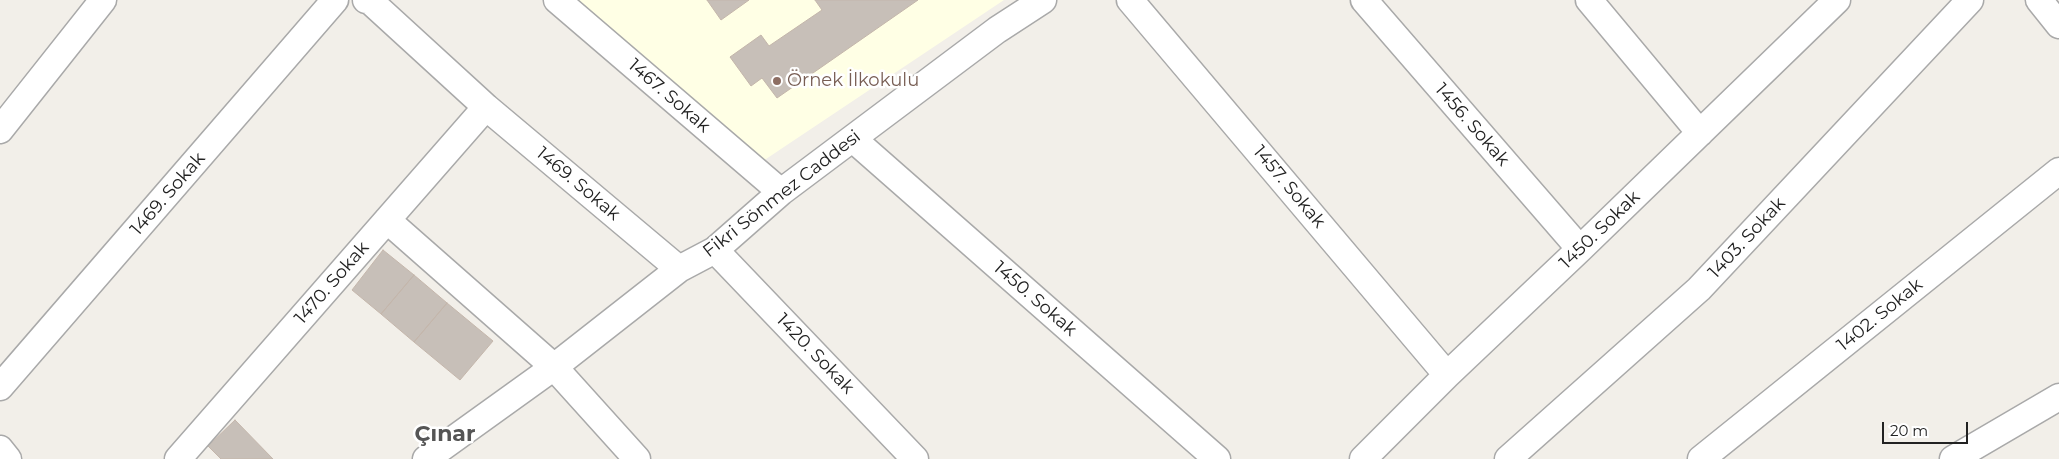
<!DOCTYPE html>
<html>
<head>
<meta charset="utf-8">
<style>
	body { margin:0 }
	#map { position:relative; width:2059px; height:459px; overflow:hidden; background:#f2efe9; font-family:Montserrat,sans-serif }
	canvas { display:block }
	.scale { position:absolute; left:1882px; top:422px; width:86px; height:22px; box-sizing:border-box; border:2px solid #222; border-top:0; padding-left:6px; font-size:15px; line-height:18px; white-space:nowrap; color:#222; -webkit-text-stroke:4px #fff; paint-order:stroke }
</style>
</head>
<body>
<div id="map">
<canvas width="2059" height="459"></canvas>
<div class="scale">20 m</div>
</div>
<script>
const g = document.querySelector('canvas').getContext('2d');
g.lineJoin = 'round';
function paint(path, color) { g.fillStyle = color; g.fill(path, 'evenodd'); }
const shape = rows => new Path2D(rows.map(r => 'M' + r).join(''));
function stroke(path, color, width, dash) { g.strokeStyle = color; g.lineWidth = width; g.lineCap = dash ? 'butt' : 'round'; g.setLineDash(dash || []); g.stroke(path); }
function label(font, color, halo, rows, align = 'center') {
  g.font = font + ' Montserrat,sans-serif'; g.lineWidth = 5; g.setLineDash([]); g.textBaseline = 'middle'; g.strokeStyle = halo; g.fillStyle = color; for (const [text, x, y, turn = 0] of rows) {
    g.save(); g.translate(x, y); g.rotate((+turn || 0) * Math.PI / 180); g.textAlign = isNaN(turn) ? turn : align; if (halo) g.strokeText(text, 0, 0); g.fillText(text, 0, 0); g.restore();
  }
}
paint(shape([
	[577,0,1004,0,763,161]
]), '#ffffe5');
const building = shape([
	[707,0,749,0,721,20,707,0],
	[815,0,918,0,777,98,762,78,751,86,730,57,761,35,769,46,822,10,815,0],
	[383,250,414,275,381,314,352,290,383,250],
	[414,275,447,303,414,342,381,314,414,275],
	[447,303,493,341,460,380,414,342,447,303],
	[235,420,273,459,221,459,208,446,235,420]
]);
paint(building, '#c7bfb8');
stroke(building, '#c4b6ab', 1);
const street = shape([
	[366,0,369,0,486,107,679,269],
	[557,0,781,192],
	[1130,0,1447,375],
	[1364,0,1580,249],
	[1589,0,1700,133],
	[2039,0,2059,25],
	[0,130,103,0],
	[853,139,1217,459],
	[387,220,554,367,637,459],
	[715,250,915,459],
	[0,387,335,0],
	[0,449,8,459],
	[178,459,486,107],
	[426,459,554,367,679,269,715,250,781,192,997,30,1043,0],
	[1363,459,1447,375,1580,249,1837,0],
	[1508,459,1699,289,1970,0],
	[1701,459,2059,171],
	[1953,459,2059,397]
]);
stroke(street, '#a9a9a9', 29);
stroke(street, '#fff', 26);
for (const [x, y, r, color] of [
	[777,81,5,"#8d6e63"]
]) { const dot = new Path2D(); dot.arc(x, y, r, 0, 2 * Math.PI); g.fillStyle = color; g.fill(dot); stroke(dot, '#fff', 2); }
label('18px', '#785e54', '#fff', [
	["Örnek İlkokulu",787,81]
], 'left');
label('18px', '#222', '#fff', [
	["1467. Sokak",669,96,41],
	["1456. Sokak",1472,125,49],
	["1469. Sokak",578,184,40],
	["1457. Sokak",1289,187,50],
	["1469. Sokak",168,194,-49],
	["Fikri Sönmez Caddesi",782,194,-38],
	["1450. Sokak",1600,230,-44],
	["1403. Sokak",1747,238,-47],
	["1470. Sokak",332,283,-49],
	["1450. Sokak",1035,299,41],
	["1402. Sokak",1880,315,-39],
	["1420. Sokak",815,354,46]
]);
label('bold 22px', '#555', '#fff', [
	["Çınar",445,435]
]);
</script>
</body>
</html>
